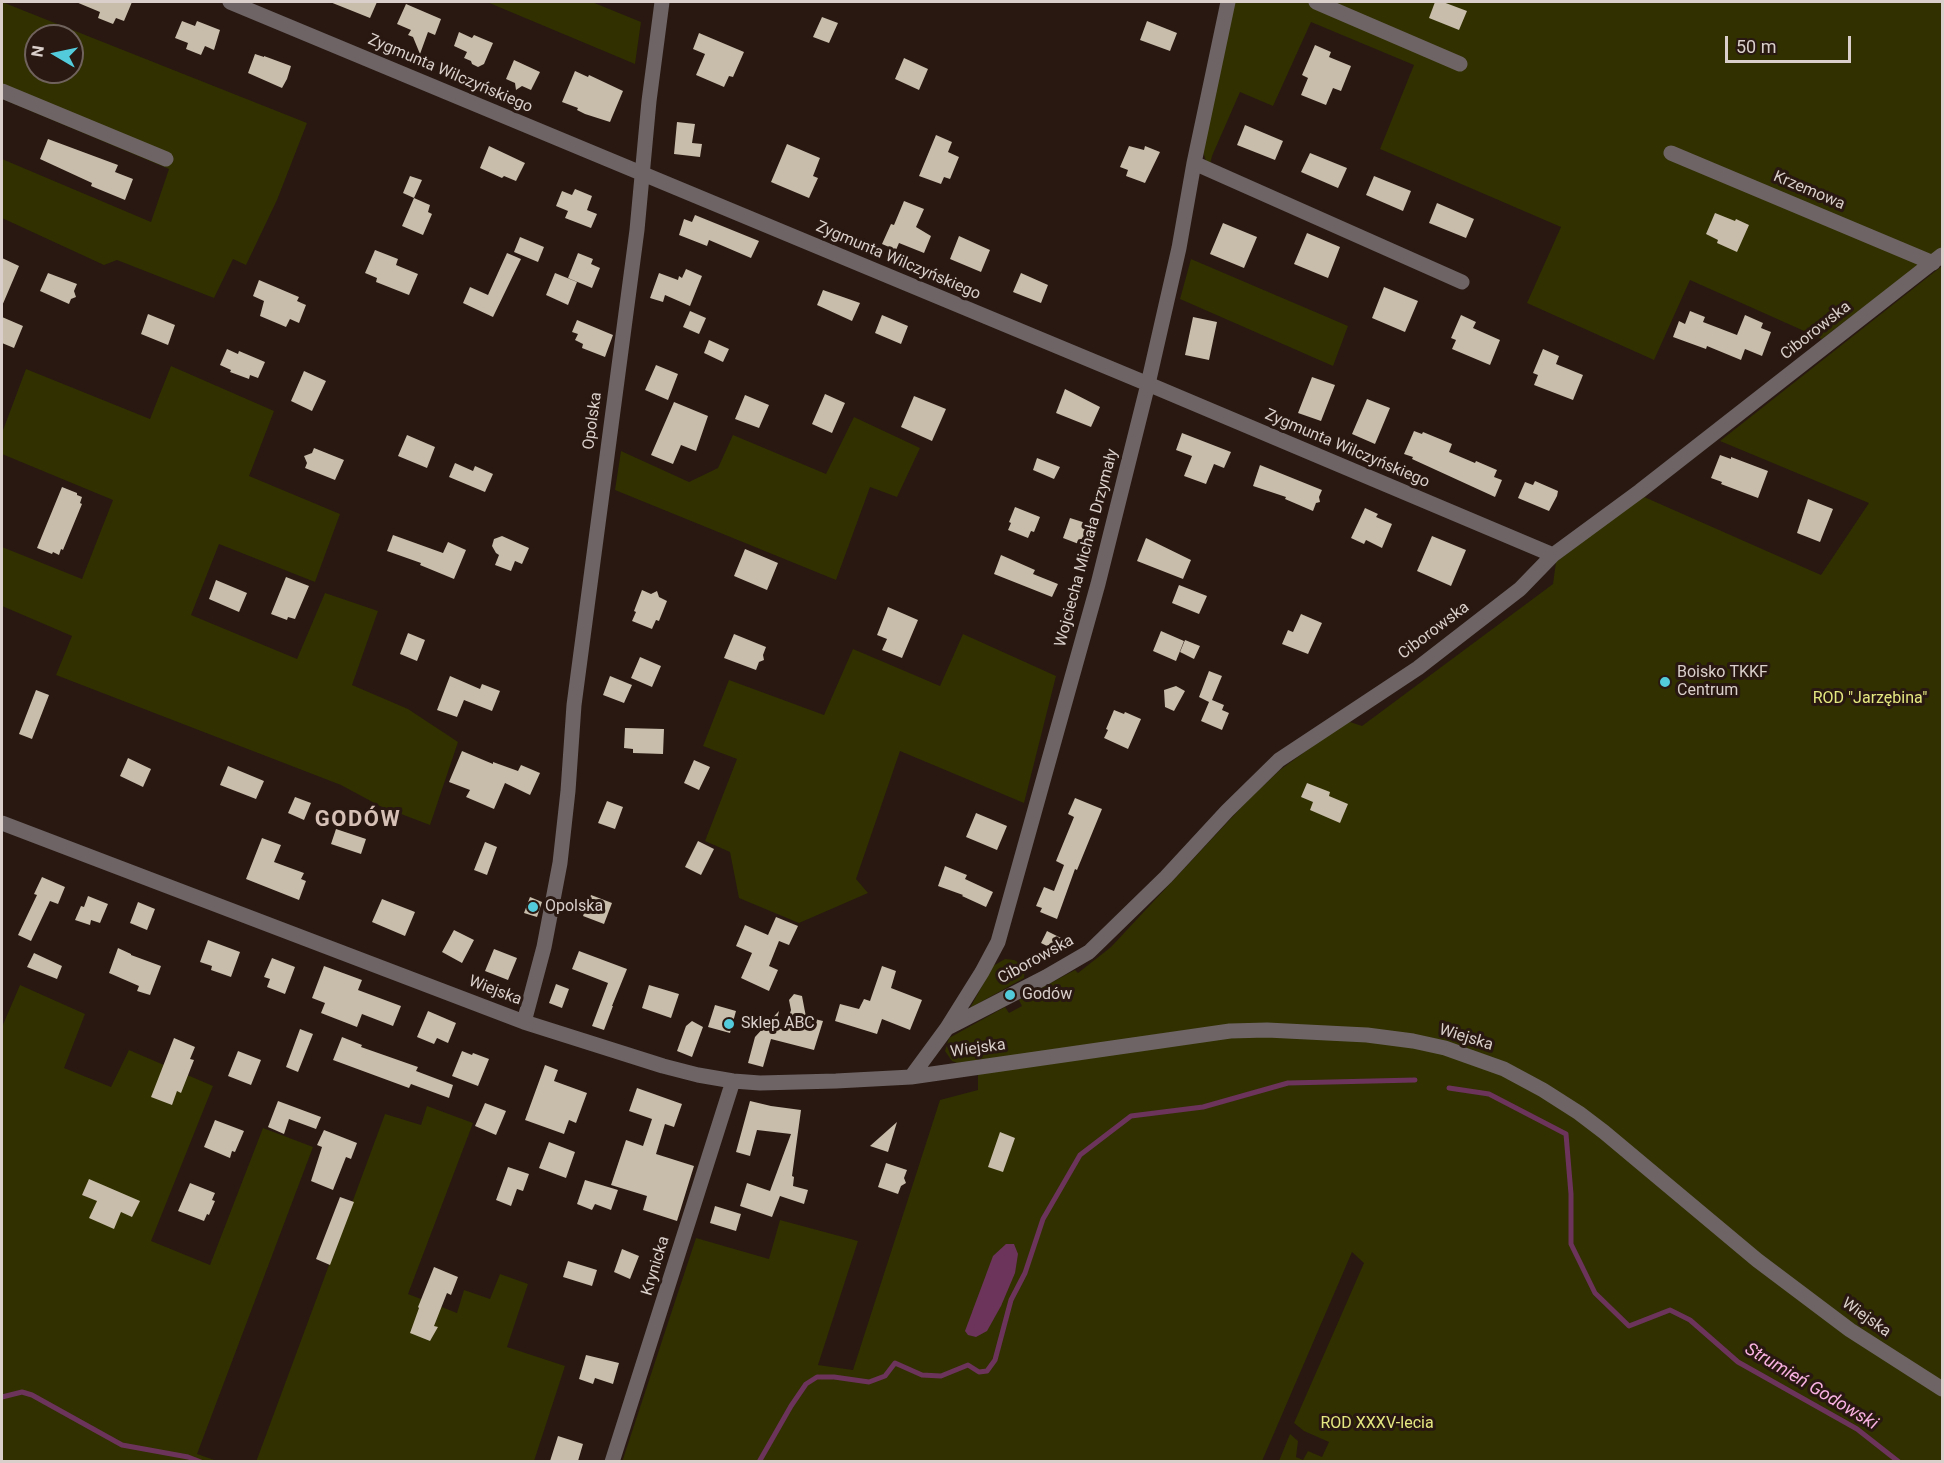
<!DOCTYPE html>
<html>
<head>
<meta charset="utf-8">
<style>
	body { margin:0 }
	#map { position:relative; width:1944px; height:1463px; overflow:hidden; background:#281811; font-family:Roboto,sans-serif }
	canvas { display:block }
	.frame { position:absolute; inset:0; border:3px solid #dacfca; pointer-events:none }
	.north { position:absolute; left:24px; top:24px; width:60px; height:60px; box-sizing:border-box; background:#281811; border:2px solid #6f615b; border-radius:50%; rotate:279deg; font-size:16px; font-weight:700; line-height:24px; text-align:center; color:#dacfca }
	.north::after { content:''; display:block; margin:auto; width:21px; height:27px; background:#53cbdb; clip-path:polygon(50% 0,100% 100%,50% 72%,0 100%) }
	.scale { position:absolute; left:1725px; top:36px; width:126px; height:27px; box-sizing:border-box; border:3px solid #dacfca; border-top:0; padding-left:8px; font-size:18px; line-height:21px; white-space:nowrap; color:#dacfca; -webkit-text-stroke:4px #281811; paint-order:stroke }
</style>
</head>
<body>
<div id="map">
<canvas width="1944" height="1463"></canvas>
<div class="frame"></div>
<div class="north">N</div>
<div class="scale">50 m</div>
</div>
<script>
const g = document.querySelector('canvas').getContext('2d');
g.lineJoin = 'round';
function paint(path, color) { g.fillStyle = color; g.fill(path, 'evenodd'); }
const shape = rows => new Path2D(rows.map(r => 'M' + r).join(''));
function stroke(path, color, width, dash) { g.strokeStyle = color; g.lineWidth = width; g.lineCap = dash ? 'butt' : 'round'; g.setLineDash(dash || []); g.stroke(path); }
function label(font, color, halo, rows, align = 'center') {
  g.font = font + ' Roboto,sans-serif'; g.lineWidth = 6; g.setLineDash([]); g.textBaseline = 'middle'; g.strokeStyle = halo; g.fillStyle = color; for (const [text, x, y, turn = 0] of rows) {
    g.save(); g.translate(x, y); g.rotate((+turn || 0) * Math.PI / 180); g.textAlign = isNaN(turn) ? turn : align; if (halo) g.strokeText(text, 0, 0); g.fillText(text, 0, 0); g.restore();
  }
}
paint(shape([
	[2,2,307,123,277,200,246,265,233,259,214,298,117,260,104,265,2,218,2,159,151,222,169,169,2,99],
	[36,36,72,36,72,72,36,72],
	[487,2,592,2,641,22,635,64],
	[1235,2,1942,2,1942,247,1822,339,1690,280,1654,360,1527,303,1561,227,1380,149,1414,65,1311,22,1273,106,1240,92,1212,156,1210,164,1206,161,1203,152],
	[1191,259,1348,326,1333,366,1180,299],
	[1942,266,1942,1461,1279,1461,1290,1434,1298,1441,1296,1457,1303,1460,1308,1451,1322,1457,1329,1442,1304,1431,1294,1423,1364,1263,1352,1252,1262,1461,622,1462,696,1238,769,1259,780,1220,858,1241,818,1365,853,1370,940,1100,978,1090,978,1062,957,1063,952,1061,945,1051,949,1038,1005,1007,1009,1013,1022,1006,1019,1000,1075,970,1078,973,1111,947,1250,798,1280,770,1347,721,1362,726,1553,584,1556,562,1642,496,1821,575,1869,503,1720,441],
	[171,366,274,411,249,476,340,514,315,582,219,544,191,615,297,659,325,593,378,611,352,685,408,709,458,742,430,825,380,806,341,785,56,675,72,636,2,606,2,547,82,579,113,500,2,454,2,433,26,369,150,419],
	[854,417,920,448,897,497,870,487,836,580,615,490,621,451,689,482,718,468,733,435,826,474],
	[963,634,1056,676,1024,803,900,751,856,879,868,893,799,923,739,898,730,852,705,841,737,759,703,746,729,680,824,715,853,649,940,686],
	[1005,959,1014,960,1025,966,1024,978,970,1008,993,966],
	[20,985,85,1014,64,1068,111,1087,129,1050,213,1086,151,1241,210,1265,263,1128,313,1147,197,1454,217,1461,2,1461,2,1027],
	[427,1106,473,1123,408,1294,457,1313,464,1290,490,1299,500,1274,528,1284,507,1347,565,1366,534,1461,256,1462,385,1114,421,1125]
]), '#303000');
paint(shape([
	[1006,1244,1014,1244,1018,1254,1015,1273,1001,1306,987,1331,976,1337,968,1335,965,1331,993,1256]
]), '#6c335b');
stroke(shape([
	[1449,1088,1489,1094,1566,1134,1571,1194,1571,1244,1595,1293,1629,1326,1670,1310,1690,1320,1738,1362,1857,1429,1899,1462],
	[2,1397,22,1392,32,1395,122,1445,188,1457,201,1462],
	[759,1462,791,1406,806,1384,817,1377,834,1377,869,1382,885,1376,895,1363,922,1375,941,1376,968,1365,979,1372,987,1371,995,1360,1011,1300,1025,1273,1043,1219,1080,1155,1131,1116,1203,1107,1288,1083,1415,1080]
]), '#6c335b', 5);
paint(shape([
	[76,2,132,2,124,21,116,18,113,24,98,18,100,12],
	[330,2,377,2,370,18],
	[1435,2,1443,2,1467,11,1459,30,1429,18],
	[406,4,441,19,435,35,428,32,420,54,413,37,408,35,411,30,397,24],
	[822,17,838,23,829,43,813,37],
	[182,21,195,26,197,21,220,30,214,50,205,46,201,55,186,49,188,43,175,38],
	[1147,21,1177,33,1170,51,1140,40],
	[459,32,472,38,474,35,493,43,484,64,478,67,472,64,471,61,464,58,467,52,454,46],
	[699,33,744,52,733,77,729,76,724,87,696,75,705,54,693,49],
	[1315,45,1331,52,1329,57,1351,66,1341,91,1333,88,1326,105,1301,95,1308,78,1302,75],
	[255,54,264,57,264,56,291,66,287,79,282,88,248,73],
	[904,58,928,69,919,90,895,79],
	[514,60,540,72,531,90,522,86,516,90,515,83,506,79],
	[575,71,588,77,589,75,623,91,610,122,585,114,577,110,578,108,562,102],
	[677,122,695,124,692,143,702,144,700,157,674,154],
	[1245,125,1283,141,1275,160,1237,145],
	[936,135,952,142,948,152,959,157,950,179,944,177,941,184,919,176],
	[48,139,118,165,115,172,133,179,125,200,91,186,92,183,40,159],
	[787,144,820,158,813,176,818,178,809,198,771,182],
	[489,146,525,163,516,181,504,176,502,178,480,168],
	[1129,146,1144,150,1145,146,1160,152,1145,183,1126,176,1128,170,1120,167],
	[1310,153,1347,168,1338,188,1301,172],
	[410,176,422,180,414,198,430,205,428,212,432,214,423,235,402,226,414,198,403,193],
	[1374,176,1411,191,1403,211,1366,195],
	[575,189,592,196,587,210,597,214,591,228,565,218,568,211,556,206,562,191,572,195],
	[904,201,924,209,916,227,931,236,924,253,899,243,896,250,882,244,891,224,894,225],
	[1437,203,1474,219,1466,238,1429,223],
	[1715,213,1735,221,1736,219,1749,225,1737,252,1717,243,1718,240,1706,234],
	[695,215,759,241,751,258,709,240,707,246,679,235,684,219,692,222],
	[1223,223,1257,237,1244,268,1210,254],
	[1307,233,1340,247,1328,278,1294,264],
	[959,236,990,250,981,272,950,259],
	[520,237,544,247,538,262,514,252],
	[375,250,398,259,396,265,418,274,409,295,376,282,377,278,365,273],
	[507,253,521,259,493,317,463,303,470,287,488,295],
	[578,253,593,259,591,264,600,268,592,288,568,278],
	[2,258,19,266,2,306],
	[686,269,702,276,690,306,665,295,663,302,650,298,659,273,678,280,679,276,682,278],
	[48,273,77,284,74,291,76,297,71,299,69,304,40,291],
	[555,273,577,282,568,305,546,295],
	[1021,273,1048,285,1041,303,1013,292],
	[259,280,299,297,297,301,306,305,299,323,290,319,286,327,260,316,264,301,253,296],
	[1384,287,1418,301,1405,332,1372,318],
	[823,290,860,303,852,321,817,305],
	[690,311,706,318,699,334,683,327],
	[1690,311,1705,317,1703,322,1737,335,1745,315,1763,323,1761,328,1771,332,1762,356,1745,349,1741,360,1707,346,1706,349,1673,337,1679,321,1685,324],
	[148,314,175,325,168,345,141,334],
	[882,315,908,326,901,344,875,333],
	[1461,315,1476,322,1473,328,1500,340,1490,365,1452,349,1456,340,1451,338],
	[2,317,23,326,14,348,2,343],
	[1193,317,1217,322,1209,360,1185,355],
	[577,320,613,335,605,357,582,348,583,344,575,340,578,334,572,332],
	[709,340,729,349,723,362,704,353],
	[227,349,238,354,239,351,265,362,258,378,250,375,249,379,230,372,231,370,220,365],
	[1543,349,1559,356,1556,364,1583,375,1573,400,1534,385,1538,375,1533,373],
	[656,365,678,374,668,400,645,390],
	[304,371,326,381,312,411,291,401],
	[1312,377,1335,385,1321,421,1298,413],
	[1065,389,1100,407,1091,427,1056,413],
	[825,394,845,403,832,433,812,424],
	[745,395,769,405,759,428,735,419],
	[914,396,946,409,932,441,901,427],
	[1367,399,1390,408,1375,444,1352,434],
	[674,402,708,416,696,451,681,445,673,464,651,455],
	[1414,431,1422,434,1423,432,1452,444,1449,452,1475,463,1476,461,1497,470,1494,477,1502,480,1495,497,1412,459,1413,457,1404,454],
	[1182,433,1231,452,1224,468,1214,464,1206,484,1184,476,1192,456,1176,450],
	[407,435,435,447,427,468,398,456],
	[314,448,344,460,335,480,305,468,307,463,304,456,312,453],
	[1720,455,1731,459,1731,457,1768,471,1758,498,1721,484,1722,482,1711,478],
	[1037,458,1060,467,1054,479,1033,470],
	[455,463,473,471,475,466,493,474,485,492,449,477],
	[1260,465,1322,490,1319,497,1320,502,1316,503,1313,511,1285,499,1286,497,1253,486],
	[1535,481,1558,491,1557,496,1549,511,1518,498,1525,482,1533,485],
	[62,487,77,493,77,495,82,497,80,503,82,504,63,550,61,549,59,555,53,552,52,554,37,548],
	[1808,499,1833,509,1820,542,1797,533],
	[1015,507,1040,517,1034,532,1031,531,1028,538,1008,530,1011,523,1009,522],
	[1365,508,1378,514,1376,517,1392,524,1382,548,1366,540,1364,544,1351,538],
	[1070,518,1092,525,1084,546,1063,538],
	[393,535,443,553,448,542,466,550,454,579,420,565,421,563,387,551],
	[502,536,529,548,522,564,515,561,511,571,495,565,499,555,496,553,492,546,494,539],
	[1432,536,1466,550,1451,586,1417,571],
	[1146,538,1191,560,1183,579,1137,561],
	[745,549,778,563,767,590,734,576],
	[1001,555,1035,570,1033,574,1058,584,1052,597,994,574],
	[286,577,309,586,295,619,288,617,287,620,271,614],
	[216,580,247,593,239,612,209,599],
	[1179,585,1207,596,1199,614,1172,603],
	[642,590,651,594,657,591,659,597,667,601,659,621,656,620,652,629,632,621,636,612,634,611],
	[888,607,918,620,902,658,882,650,887,639,877,635],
	[1301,614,1322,623,1308,654,1282,644,1288,630,1293,632],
	[1161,631,1184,641,1176,661,1153,651],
	[408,633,425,640,417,661,400,654],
	[734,634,766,647,763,655,764,660,759,662,756,670,724,658],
	[1185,640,1200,646,1194,659,1180,652],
	[640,657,661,666,652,687,631,678],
	[1209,671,1222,676,1212,700,1224,705,1222,710,1229,713,1222,730,1201,721,1209,702,1199,697],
	[450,676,480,689,482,684,500,691,492,711,464,700,457,717,437,710],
	[610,676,632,685,624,703,603,695],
	[1176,686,1185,691,1174,711,1165,707,1164,690],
	[36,690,49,695,32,739,19,734],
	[1114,710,1124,714,1125,712,1141,719,1128,749,1104,738,1108,730,1106,729],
	[625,728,664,729,663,754,633,753,633,749,624,748],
	[462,751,493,764,493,762,518,771,521,765,540,773,530,795,505,783,494,809,466,797,470,790,449,782],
	[128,758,151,769,143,787,120,776],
	[694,760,710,767,699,790,684,783],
	[228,766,264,781,256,799,220,785],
	[1307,783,1330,792,1329,796,1348,804,1340,823,1310,810,1313,802,1301,797],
	[295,797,311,803,304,820,288,813],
	[1075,798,1102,809,1077,870,1075,869,1057,919,1040,912,1042,908,1036,906,1044,887,1054,891,1064,865,1056,861,1074,817,1068,814],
	[607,801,623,807,615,829,598,823],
	[976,813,1007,826,997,850,966,837],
	[336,829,366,839,361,854,331,844],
	[262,838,281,845,274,862,304,873,301,879,306,881,299,900,246,879],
	[698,841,714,849,701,875,685,867],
	[485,842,497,847,487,875,474,870],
	[945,866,967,875,965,879,993,892,986,907,962,896,963,895,938,886],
	[42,877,65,887,58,904,50,901,31,941,18,935,37,895,34,894],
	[591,895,612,903,604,924,583,916],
	[88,896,108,904,100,923,91,920,90,925,75,920,81,906,84,907],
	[530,897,542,902,537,917,524,913],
	[382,899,415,912,405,936,372,922],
	[138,902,155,909,147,930,130,923],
	[776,917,798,926,789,945,779,941,769,966,778,970,769,991,741,978,752,953,736,946,745,925,768,935],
	[454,930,474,940,462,963,442,952],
	[1047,931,1067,941,1061,953,1041,943],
	[208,940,240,952,231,977,211,970,212,966,200,962],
	[118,948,131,954,131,955,161,966,150,995,137,991,139,986,109,973],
	[494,949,517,958,508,980,485,971],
	[579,951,627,969,612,1006,613,1006,604,1030,592,1026,608,983,572,969],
	[34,953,62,966,57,979,27,967],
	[272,958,295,967,285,994,267,987,270,979,264,977],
	[324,966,362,980,358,990,401,1006,393,1026,362,1014,357,1027,321,1013,325,1003,312,998],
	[882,966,896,971,891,988,922,1000,910,1030,882,1019,877,1034,835,1021,840,1004,859,1009,864,999,870,1001],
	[556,984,569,989,562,1008,549,1003],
	[649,985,679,994,671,1018,642,1008],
	[794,994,802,996,806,1017,823,1021,814,1050,771,1039,763,1067,748,1063,755,1037,779,1011,775,1027,785,1030,791,1010,789,1000],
	[715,1005,736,1011,730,1033,708,1027],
	[428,1011,456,1023,448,1043,437,1038,434,1044,417,1037],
	[692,1021,703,1027,692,1057,677,1051,686,1026],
	[300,1029,313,1034,298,1072,286,1067],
	[342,1037,362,1045,361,1047,418,1067,416,1071,453,1085,449,1098,411,1084,409,1088,333,1060],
	[174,1038,195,1047,190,1059,194,1060,181,1093,177,1091,172,1105,151,1097],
	[238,1051,261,1060,251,1085,228,1076],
	[462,1051,472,1055,473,1053,489,1059,478,1086,452,1076],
	[545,1065,558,1070,554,1081,587,1093,576,1123,569,1120,564,1134,525,1120],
	[637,1088,682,1104,674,1127,665,1124,656,1154,694,1166,677,1221,643,1210,647,1196,611,1185,626,1140,643,1146,652,1119,629,1111],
	[278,1101,321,1117,316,1129,289,1119,284,1134,268,1127],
	[750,1101,771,1106,801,1110,792,1176,794,1177,793,1186,808,1190,804,1204,780,1196,772,1217,740,1206,747,1183,770,1191,791,1134,757,1130,750,1156,736,1152],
	[485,1103,506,1111,496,1135,475,1126],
	[215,1120,244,1131,235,1152,232,1151,230,1158,204,1147],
	[897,1122,888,1152,870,1146],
	[324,1130,357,1143,351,1159,346,1157,333,1190,311,1181,322,1147,317,1145],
	[1000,1132,1015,1138,1003,1172,988,1167],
	[549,1142,575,1152,566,1178,539,1168],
	[886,1163,907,1170,904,1178,906,1183,901,1186,898,1194,878,1187],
	[508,1167,529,1174,523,1191,517,1189,511,1206,496,1200],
	[89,1179,140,1201,132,1217,121,1212,114,1229,89,1218,97,1201,82,1195],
	[585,1180,618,1190,611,1210,595,1204,592,1210,577,1204],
	[190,1183,215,1193,212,1200,215,1201,209,1215,207,1214,204,1221,178,1211],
	[340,1197,354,1202,330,1265,316,1259],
	[715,1206,741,1214,736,1231,710,1223],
	[622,1249,639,1256,630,1279,614,1272],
	[568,1261,597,1270,592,1286,563,1277],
	[434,1267,458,1277,451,1295,447,1293,434,1326,438,1327,430,1341,410,1333,419,1308,418,1307],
	[586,1355,619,1363,613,1384,595,1378,593,1384,579,1379],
	[558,1436,583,1444,578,1461,550,1461]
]), '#c8bcaa');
stroke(shape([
	[230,2,1148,384,1553,555],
	[1316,2,1460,64],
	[2,91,166,159],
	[1671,153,1933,263],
	[1194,163,1462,282],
	[2,823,524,1022,663,1066,698,1075,733,1081,760,1083,836,1081,911,1077,1230,1031,1267,1030,1367,1035,1413,1041,1445,1048,1504,1069,1543,1090,1579,1113,1604,1132,1757,1260,1850,1330,1942,1389],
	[524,1022,544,947,560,863,568,791,574,705,637,230,649,101,662,2],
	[947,1028,1046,977,1089,952,1166,877,1227,811,1279,760,1418,668,1520,589,1553,555,1640,491,1942,255],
	[911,1077,947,1028,982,972,998,942,1098,584,1148,384,1179,248,1194,163,1228,2],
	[612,1462,733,1081]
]), '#6e6465', 15);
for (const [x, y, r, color] of [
	[1665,682,6,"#53cbdb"],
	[533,907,6,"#53cbdb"],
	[1010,995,6,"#53cbdb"],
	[729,1024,6,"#53cbdb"]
]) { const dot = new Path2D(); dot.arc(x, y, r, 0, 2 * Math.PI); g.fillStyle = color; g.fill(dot); stroke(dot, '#281811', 2); }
label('16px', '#dacfca', '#281811', [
	["Zygmunta Wilczyńskiego",450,74,23],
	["Krzemowa",1809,191,23],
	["Zygmunta Wilczyńskiego",898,261,23],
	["Ciborowska",1816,331,-38],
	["Opolska",593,421,-82],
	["Zygmunta Wilczyńskiego",1347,449,23],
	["Wojciecha Michała Drzymały",1087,548,-75],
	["Ciborowska",1434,631,-37],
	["Ciborowska",1036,960,-29],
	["Wiejska",495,991,21],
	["Wiejska",1466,1038,17],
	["Wiejska",978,1049,-8],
	["Krynicka",656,1266,-73],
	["Wiejska",1866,1318,35]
]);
label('16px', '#dacfca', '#281811', [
	["Boisko TKKF",1677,673],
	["Centrum",1677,691],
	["Opolska",545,907],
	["Godów",1022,995],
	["Sklep ABC",741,1024]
], 'left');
label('16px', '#e5e880', '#281811', [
	["ROD \"Jarzębina\"",1870,699],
	["ROD XXXV-lecia",1377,1424]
]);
label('italic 18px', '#f8b1e0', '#281811', [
	["Strumień Godowski",1811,1387,31]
]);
g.letterSpacing = '1.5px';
label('bold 22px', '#d6c0b6', '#281811', [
	["GODÓW",358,820]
]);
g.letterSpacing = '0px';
</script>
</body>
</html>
